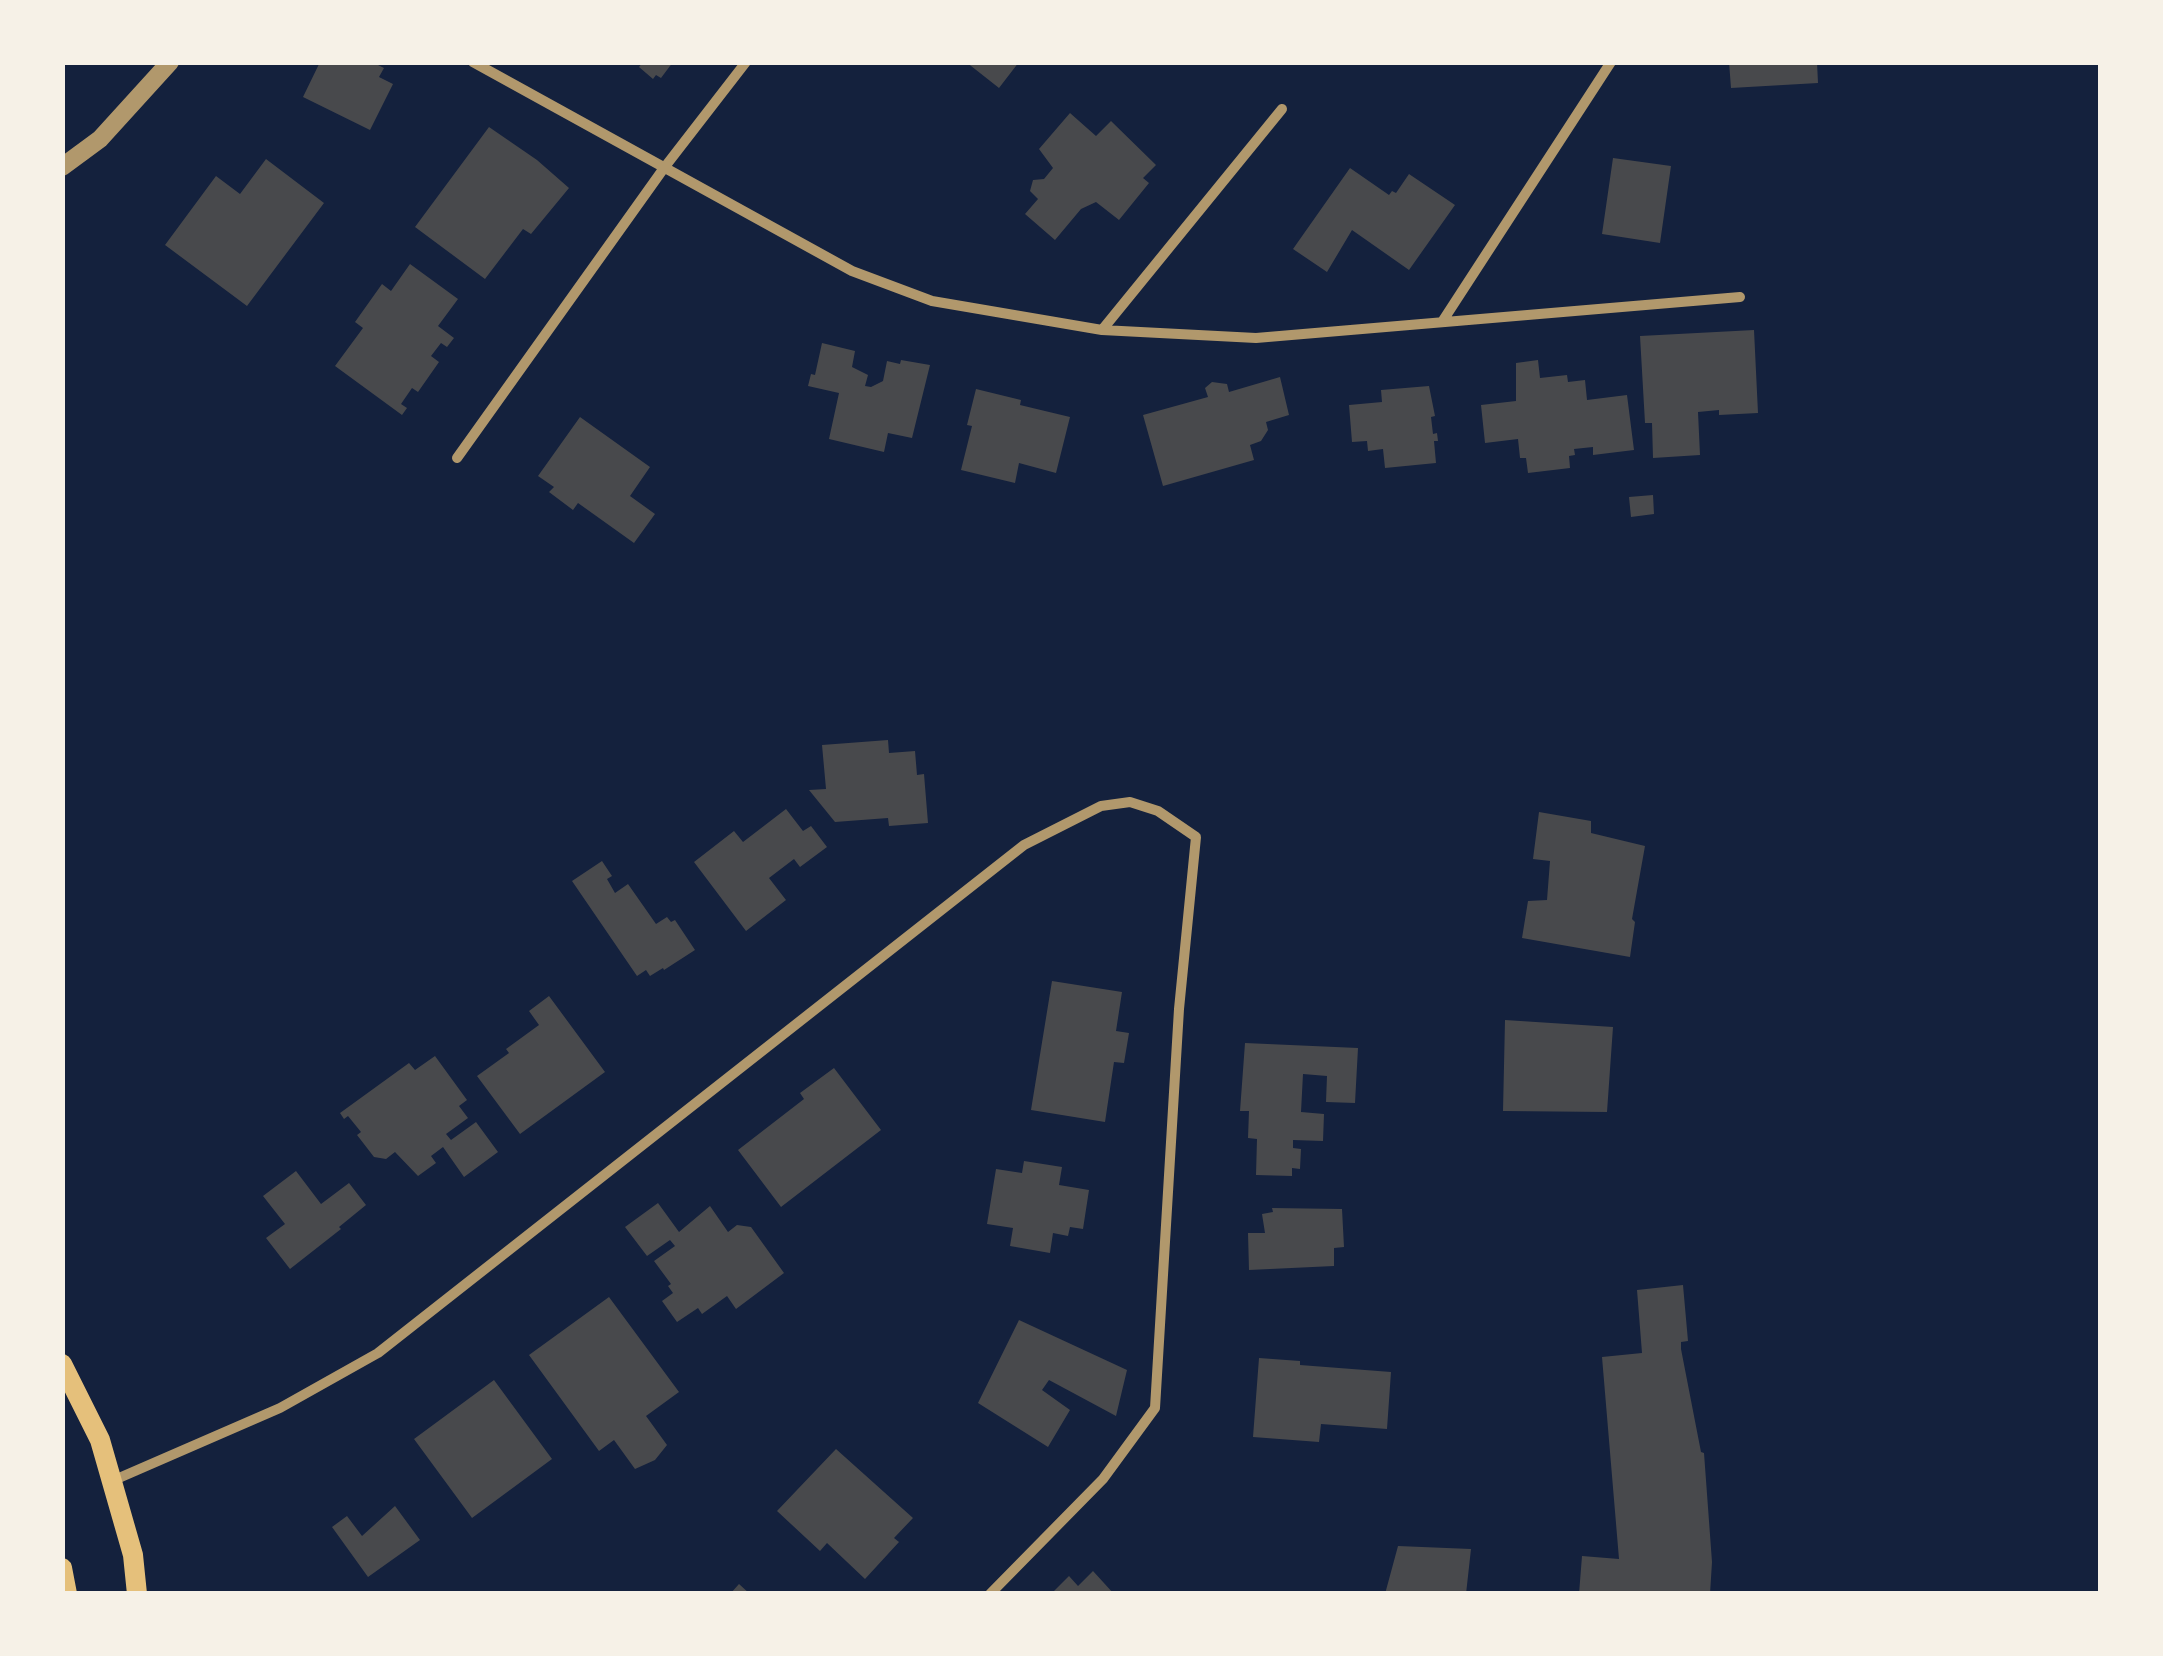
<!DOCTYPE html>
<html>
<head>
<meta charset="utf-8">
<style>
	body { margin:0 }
	#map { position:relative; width:2163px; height:1656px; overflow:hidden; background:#14213d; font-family:Signika,sans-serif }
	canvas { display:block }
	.frame { position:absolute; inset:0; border:65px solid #f6f1e7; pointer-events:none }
</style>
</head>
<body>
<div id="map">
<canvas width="2163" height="1656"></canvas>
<div class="frame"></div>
</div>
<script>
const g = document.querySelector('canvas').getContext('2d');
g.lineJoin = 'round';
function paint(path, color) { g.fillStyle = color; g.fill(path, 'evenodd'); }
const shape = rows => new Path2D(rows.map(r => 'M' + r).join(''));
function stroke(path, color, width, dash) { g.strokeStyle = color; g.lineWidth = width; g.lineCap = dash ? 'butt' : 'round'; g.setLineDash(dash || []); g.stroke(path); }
paint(shape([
	[320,62,372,62,384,68,379,77,393,84,370,130,303,97],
	[643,62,673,62,661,78,656,75,653,79,639,67],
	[966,62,1019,62,999,88],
	[1729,62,1817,62,1818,83,1731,88],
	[1070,113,1096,136,1111,121,1156,165,1143,178,1149,183,1119,220,1096,202,1081,209,1055,240,1025,214,1038,199,1030,191,1033,180,1044,179,1053,168,1039,149],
	[489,127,537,160,569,188,531,234,523,229,485,279,415,227],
	[1613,158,1671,166,1660,243,1602,234],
	[266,159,324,203,247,306,165,245,216,176,240,194],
	[1350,168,1389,195,1392,191,1396,193,1409,174,1455,205,1409,270,1352,230,1327,272,1293,249],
	[410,264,458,299,438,326,454,338,447,347,441,343,431,356,439,362,418,392,412,388,401,404,407,408,402,415,335,366,363,328,355,322,382,284,391,291],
	[1754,330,1758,413,1719,415,1719,410,1698,412,1700,455,1653,458,1652,423,1645,423,1640,336],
	[822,343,855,351,852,367,868,375,865,386,871,387,883,381,887,361,900,364,901,360,930,365,912,438,888,433,884,452,829,439,839,393,808,386,811,374,815,375],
	[1538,360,1540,378,1567,375,1568,382,1585,380,1587,400,1627,395,1634,450,1593,455,1593,447,1574,449,1575,455,1569,456,1570,468,1528,473,1526,458,1520,458,1518,439,1485,443,1481,405,1516,401,1516,363],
	[1280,377,1289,415,1266,422,1268,430,1261,441,1250,445,1254,460,1163,486,1143,415,1208,397,1205,388,1212,382,1227,384,1229,392],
	[1429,386,1435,416,1431,417,1433,434,1437,433,1438,441,1434,441,1436,463,1385,468,1383,449,1368,451,1367,441,1352,442,1349,405,1382,402,1381,390],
	[976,389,1021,400,1020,405,1070,417,1056,473,1019,463,1015,483,961,470,972,426,967,425],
	[580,417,650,467,630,496,655,514,634,543,578,503,573,510,549,492,554,487,538,476],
	[1653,495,1654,514,1631,517,1629,497],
	[888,740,889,753,915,751,917,775,924,774,928,823,889,826,888,818,835,822,809,790,826,789,822,745],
	[786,809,803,831,811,826,827,847,800,867,794,859,769,878,786,900,746,931,694,862,734,831,743,842],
	[1539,812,1591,821,1591,833,1645,846,1632,919,1635,922,1630,957,1522,938,1528,901,1547,900,1550,861,1533,859],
	[602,861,612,876,607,879,615,893,628,884,656,924,667,917,671,922,675,920,695,950,664,970,663,968,650,976,646,970,637,976,572,881],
	[1052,981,1122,992,1116,1031,1129,1033,1124,1063,1114,1062,1105,1122,1031,1110],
	[549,996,605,1072,520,1134,477,1076,509,1053,506,1049,539,1025,529,1011],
	[1505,1020,1613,1027,1607,1112,1503,1111],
	[1245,1043,1358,1048,1355,1103,1326,1102,1327,1076,1303,1074,1301,1112,1324,1114,1323,1141,1293,1140,1293,1148,1301,1149,1300,1169,1292,1168,1292,1176,1256,1175,1257,1139,1248,1138,1249,1111,1240,1111],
	[435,1056,467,1100,459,1106,468,1118,446,1134,451,1140,476,1122,498,1152,464,1177,443,1147,431,1156,436,1163,418,1176,395,1152,386,1159,374,1157,357,1135,361,1132,348,1116,344,1119,340,1113,409,1063,415,1070],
	[834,1068,881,1130,781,1207,738,1150,804,1099,800,1093],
	[1024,1161,1062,1167,1059,1185,1089,1190,1083,1229,1070,1227,1068,1236,1053,1233,1050,1253,1010,1246,1013,1228,987,1224,996,1169,1022,1173],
	[296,1171,321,1204,349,1183,366,1205,339,1227,341,1229,290,1269,266,1238,285,1224,263,1196],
	[658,1203,679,1232,710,1206,728,1232,737,1225,751,1227,784,1273,736,1309,727,1296,702,1314,698,1308,677,1322,662,1301,673,1293,668,1286,671,1284,654,1261,675,1246,670,1240,647,1256,625,1227],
	[1272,1208,1342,1209,1344,1247,1334,1248,1334,1266,1249,1270,1248,1233,1265,1233,1262,1214,1273,1212],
	[1683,1285,1688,1341,1681,1342,1681,1349,1701,1452,1704,1453,1712,1562,1710,1594,1579,1594,1582,1556,1619,1559,1602,1357,1642,1353,1637,1290],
	[609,1297,679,1392,646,1416,667,1445,655,1460,635,1469,614,1440,599,1451,529,1355],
	[1019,1320,1127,1370,1116,1416,1049,1380,1042,1390,1070,1410,1048,1447,978,1403],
	[1259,1358,1300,1361,1300,1365,1391,1372,1387,1429,1321,1424,1319,1442,1253,1437],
	[494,1380,552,1459,472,1518,414,1439],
	[836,1449,913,1518,894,1538,899,1542,865,1579,827,1543,820,1551,777,1511],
	[395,1506,420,1540,368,1577,332,1527,347,1516,362,1536],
	[1398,1546,1471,1549,1466,1594,1385,1594],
	[1093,1571,1114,1594,1051,1594,1069,1576,1078,1586],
	[739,1584,750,1594,730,1594]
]), '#48494c');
stroke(shape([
	[473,62,852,271,932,301,1102,330,1256,338,1740,297],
	[1442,322,1611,62],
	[1102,330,1282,109],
	[457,458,664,168,746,62],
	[112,1481,280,1408,378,1353,1024,845,1101,806,1130,802,1158,811,1196,837,1179,1009,1155,1408,1103,1479,990,1594]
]), '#b1986c', 10);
stroke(shape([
	[62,167,100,139,170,62]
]), '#b1986c', 18);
stroke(shape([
	[62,1364,100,1440,133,1555,137,1594],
	[62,1568,67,1594]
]), '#e5c07b', 20);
</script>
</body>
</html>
